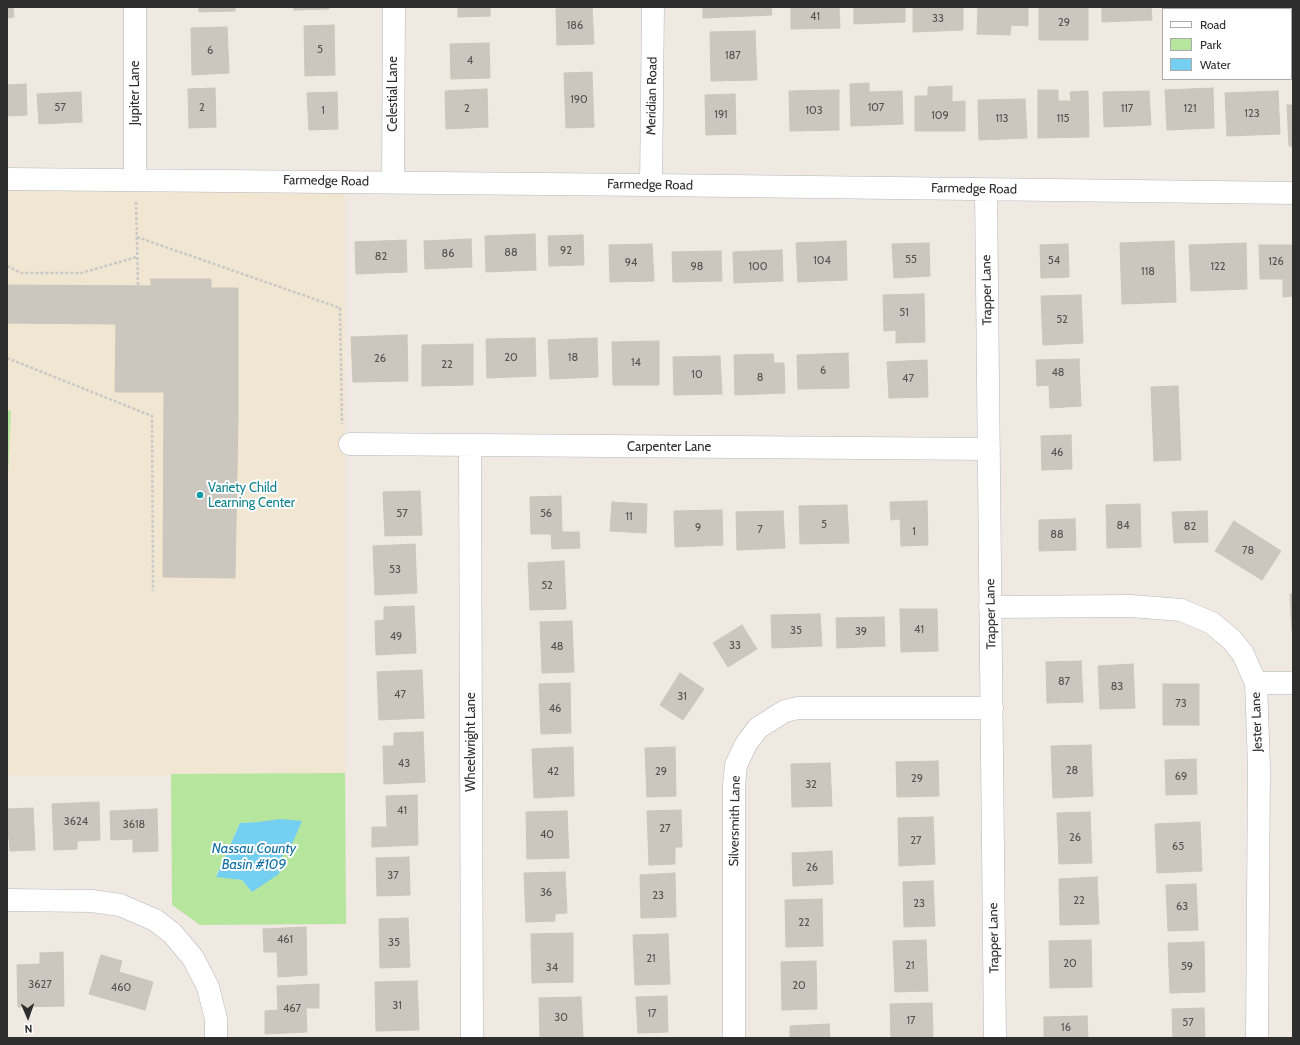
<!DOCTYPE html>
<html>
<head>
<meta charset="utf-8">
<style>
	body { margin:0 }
	#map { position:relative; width:1300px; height:1045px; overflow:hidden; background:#efe9e1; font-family:Cabin,sans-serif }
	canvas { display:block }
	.frame { position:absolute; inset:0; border:8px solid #2e2e2e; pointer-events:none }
	.legend { position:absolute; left:1162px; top:8px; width:130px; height:72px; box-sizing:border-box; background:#fff; border:1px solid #ababab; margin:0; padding:5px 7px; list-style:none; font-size:12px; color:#2e2e2e }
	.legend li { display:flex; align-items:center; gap:8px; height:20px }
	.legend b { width:20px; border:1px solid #ababab }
	.north { position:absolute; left:8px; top:997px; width:40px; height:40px; -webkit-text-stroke:3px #fff; paint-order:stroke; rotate:178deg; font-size:11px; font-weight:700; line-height:16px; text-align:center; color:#2e2e2e }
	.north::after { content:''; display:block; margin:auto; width:14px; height:18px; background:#2e2e2e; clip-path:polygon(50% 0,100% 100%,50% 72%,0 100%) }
</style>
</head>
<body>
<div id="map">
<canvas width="1300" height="1045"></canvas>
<div class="frame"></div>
<ul class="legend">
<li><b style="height:5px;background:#fff"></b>Road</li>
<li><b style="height:11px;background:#b6e59e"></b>Park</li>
<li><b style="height:11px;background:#75cff0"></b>Water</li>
</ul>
<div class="north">N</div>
</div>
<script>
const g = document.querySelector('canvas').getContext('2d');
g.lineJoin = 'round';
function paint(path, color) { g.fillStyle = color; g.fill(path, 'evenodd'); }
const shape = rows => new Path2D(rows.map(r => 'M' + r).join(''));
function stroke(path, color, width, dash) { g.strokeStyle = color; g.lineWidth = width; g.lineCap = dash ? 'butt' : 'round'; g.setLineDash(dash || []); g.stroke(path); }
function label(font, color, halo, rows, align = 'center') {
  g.font = font + ' Cabin,sans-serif'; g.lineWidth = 4; g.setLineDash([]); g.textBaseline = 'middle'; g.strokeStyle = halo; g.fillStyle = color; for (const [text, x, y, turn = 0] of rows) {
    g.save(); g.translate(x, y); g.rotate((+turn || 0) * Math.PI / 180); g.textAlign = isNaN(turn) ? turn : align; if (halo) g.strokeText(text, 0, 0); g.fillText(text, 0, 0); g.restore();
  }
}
paint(shape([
	[7,181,345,184,345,773,171,774,163,776,7,775]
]), '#f0e6d1');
paint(shape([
	[7,410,11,411,7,495],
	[345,773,346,924,200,925,172,905,171,774],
	[259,822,293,842,252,892,242,880,216,876,240,823]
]), '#b6e59e');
paint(shape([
	[280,819,302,821,293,842,281,858,279,874,252,892,242,880,216,877,240,823,259,822]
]), '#75cff0');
const building = shape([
	[7,7,13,7,14,17,7,18,7,7],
	[199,7,235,7,235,11,199,12,199,7],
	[294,7,329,7,329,9,294,10,294,7],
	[458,7,490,7,490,16,458,17,458,7],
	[592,7,594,44,557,45,556,9,592,7],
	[703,7,771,7,772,15,703,18,703,7],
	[791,7,839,7,840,28,791,29,791,7],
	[854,7,905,7,905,22,854,24,854,7],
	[913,7,963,7,963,30,913,32,913,7],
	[978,7,1028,7,1028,26,1011,25,1010,35,977,34,978,7],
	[1039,7,1088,7,1088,40,1039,40,1039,7],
	[1102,7,1151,7,1152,20,1102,22,1102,7],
	[1164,7,1216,7,1216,9,1164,9,1164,7],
	[1227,7,1270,7,1270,9,1227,9,1227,7],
	[1288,7,1293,7,1293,35,1291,35,1291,9,1288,9,1288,7],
	[334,25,335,75,305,76,304,26,334,25],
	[227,27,229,73,192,75,191,28,227,27],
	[755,31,757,80,711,81,710,32,755,31],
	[489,43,490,78,451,79,450,44,489,43],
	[592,72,594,127,566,128,564,73,592,72],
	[869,83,869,92,902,91,903,124,851,126,850,84,869,83],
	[26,84,27,115,7,116,7,85,26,84],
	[952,86,952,102,965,101,965,131,915,131,915,96,928,96,928,87,952,86],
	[215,88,216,127,189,128,188,89,215,88],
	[1213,88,1214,128,1167,130,1165,90,1213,88],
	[487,89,488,127,446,129,445,91,487,89],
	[839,90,839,130,790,131,789,91,839,90],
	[1038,90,1058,90,1058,101,1071,101,1070,92,1088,91,1089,137,1038,138,1038,90],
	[1149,91,1151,125,1104,127,1103,92,1149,91],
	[1278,91,1280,134,1227,136,1225,93,1278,91],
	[81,92,82,122,39,124,37,94,81,92],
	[337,92,338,129,309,130,307,93,337,92],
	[735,94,736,134,706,135,705,95,735,94],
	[1025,99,1027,138,979,140,978,100,1025,99],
	[1287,105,1293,105,1293,146,1289,146,1287,105],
	[535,234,536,270,486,272,485,236,535,234],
	[583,235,584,265,549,266,548,236,583,235],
	[471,239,472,267,425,269,424,241,471,239],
	[406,240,407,272,356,274,355,242,406,240],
	[846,241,847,280,798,282,796,243,846,241],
	[1174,241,1176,302,1122,304,1120,243,1174,241],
	[929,243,930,276,894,278,892,244,929,243],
	[1246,243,1247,289,1191,291,1189,245,1246,243],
	[652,244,654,281,610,282,609,245,652,244],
	[1068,244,1069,277,1041,278,1040,245,1068,244],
	[1259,245,1293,245,1293,296,1283,297,1283,279,1260,279,1259,245],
	[782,250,783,281,734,283,733,252,782,250],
	[721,251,722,281,673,282,672,252,721,251],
	[151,279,211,279,211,288,238,288,238,414,235,578,163,577,164,392,115,392,116,324,8,323,8,285,151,286,151,279],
	[924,294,925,342,896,343,896,330,884,331,883,295,924,294],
	[1081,295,1083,343,1043,345,1041,296,1081,295],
	[407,335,408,381,353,382,351,337,407,335],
	[535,338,536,376,487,378,486,339,535,338],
	[597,338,598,377,550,379,548,340,597,338],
	[659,341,659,385,613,385,612,342,659,341],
	[473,344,473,385,422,386,422,345,473,344],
	[848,353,849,388,798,389,797,355,848,353],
	[773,354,774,363,784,363,785,393,735,395,734,355,773,354],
	[720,356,722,394,674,395,673,357,720,356],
	[1079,359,1081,406,1050,408,1049,385,1037,386,1036,360,1079,359],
	[927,360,928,397,889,398,887,362,927,360],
	[1178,386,1181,460,1154,461,1151,387,1178,386],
	[1071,435,1072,469,1042,470,1041,436,1071,435],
	[420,491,422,535,385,536,383,492,420,491],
	[561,496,562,532,579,532,580,548,552,549,551,534,531,534,530,497,561,496],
	[927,501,928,545,901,546,900,519,891,520,890,502,927,501],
	[612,502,647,504,646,533,610,531,612,502],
	[1140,504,1141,547,1107,548,1106,505,1140,504],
	[847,505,849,543,800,544,799,506,847,505],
	[722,510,723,545,675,547,674,511,722,510],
	[783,511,785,548,737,550,736,512,783,511],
	[1207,511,1208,542,1174,543,1172,512,1207,511],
	[1075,519,1076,550,1039,551,1039,520,1075,519],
	[1234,521,1281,551,1262,580,1215,551,1234,521],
	[415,544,417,593,375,595,373,546,415,544],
	[564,561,566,609,530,610,528,563,564,561],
	[1290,594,1293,594,1293,631,1292,631,1290,594],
	[414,606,416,653,376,655,375,621,384,620,384,607,414,606],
	[900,609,937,609,938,651,901,652,900,609],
	[820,614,822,646,772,648,771,615,820,614],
	[884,617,885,646,837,648,836,618,884,617],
	[572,621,574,672,542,673,540,622,572,621],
	[742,625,757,649,728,667,713,643,742,625],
	[1081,661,1083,702,1047,703,1046,662,1081,661],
	[1133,664,1135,708,1100,709,1098,666,1133,664],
	[422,670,424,718,379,720,377,672,422,670],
	[680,673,704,689,683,720,660,705,680,673],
	[570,683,571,733,541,734,539,684,570,683],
	[1163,684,1199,684,1199,725,1163,725,1163,684],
	[423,732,425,782,384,784,383,746,394,746,394,733,423,732],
	[1091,745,1093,796,1053,798,1051,746,1091,745],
	[573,747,574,796,534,798,532,749,573,747],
	[675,747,676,796,647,797,645,748,675,747],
	[1196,759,1197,794,1166,795,1165,760,1196,759],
	[938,761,939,796,897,797,896,762,938,761],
	[830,763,832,806,792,807,791,764,830,763],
	[417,795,418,845,372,847,372,827,387,827,386,796,417,795],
	[99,802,100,840,77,841,77,849,54,850,52,804,99,802],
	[33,808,35,850,10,851,9,838,7,838,7,809,33,808],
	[157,809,158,851,133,852,133,839,111,840,110,811,157,809],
	[681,810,682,847,675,847,675,864,649,865,647,811,681,810],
	[567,811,569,858,527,859,526,812,567,811],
	[1090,812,1092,863,1059,864,1057,813,1090,812],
	[933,817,935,864,899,866,898,818,933,817],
	[1200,822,1202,871,1157,873,1155,824,1200,822],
	[832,851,833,884,793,886,792,853,832,851],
	[409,857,410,895,377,896,376,858,409,857],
	[565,872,567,913,555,914,555,921,526,922,524,873,565,872],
	[675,873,676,917,641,918,640,875,675,873],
	[1097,877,1099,924,1060,925,1059,879,1097,877],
	[933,881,935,926,904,927,903,882,933,881],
	[1196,884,1198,930,1168,931,1166,885,1196,884],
	[822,899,823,946,786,947,785,900,822,899],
	[408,918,410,967,380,968,379,919,408,918],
	[306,927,307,975,278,977,277,952,264,952,263,929,306,927],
	[573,933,573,982,532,983,531,934,573,933],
	[668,934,670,984,635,985,633,935,668,934],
	[926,940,928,991,895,992,893,941,926,940],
	[1091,940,1092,987,1050,988,1049,941,1091,940],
	[1204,942,1205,992,1170,993,1168,943,1204,942],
	[63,952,64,1006,18,1007,17,965,40,964,40,953,63,952],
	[101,955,122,961,119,972,153,982,145,1010,89,994,101,955],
	[816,961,817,1009,782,1010,781,962,816,961],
	[417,981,419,1030,376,1031,375,982,417,981],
	[319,984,319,1008,306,1008,307,1032,265,1034,265,1011,278,1010,277,986,319,984],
	[667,996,668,1032,638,1033,636,997,667,996],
	[581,997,583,1038,540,1038,539,998,581,997],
	[932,1003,933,1038,891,1038,890,1004,932,1003],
	[1204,1008,1205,1038,1173,1038,1172,1009,1204,1008],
	[1087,1016,1088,1038,1044,1038,1044,1017,1087,1016],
	[829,1024,830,1038,790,1038,790,1026,829,1024]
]);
paint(building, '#cbc7bf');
stroke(building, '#cbc5ba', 1);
const minor = shape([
	[7,179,651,185,1293,193],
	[135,179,135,7],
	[393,182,394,7],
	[651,185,653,7],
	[986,190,995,1038],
	[350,444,989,449],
	[470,446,472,1038],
	[990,607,1131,606,1181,610,1212,623,1232,640,1243,654,1256,683,1259,767,1257,1038],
	[1256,683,1293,683],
	[7,900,92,901,120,905,155,920,172,933,193,958,208,987,216,1019,216,1038],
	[734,1038,734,786,736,765,746,744,758,728,785,711,798,708,992,708]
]);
stroke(minor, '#b4b7c1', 23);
stroke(shape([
	[136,202,138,286],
	[137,237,340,308,342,424],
	[7,266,21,273,81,273,137,257],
	[7,358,152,416,153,591]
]), '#c9c9c9', 2.5, [3, 2]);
stroke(minor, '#fff', 22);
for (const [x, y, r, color] of [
	[200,495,4,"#0f9aa8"]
]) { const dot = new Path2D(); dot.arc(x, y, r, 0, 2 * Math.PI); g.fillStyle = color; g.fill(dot); stroke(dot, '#fff', 1.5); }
label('11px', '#555452', null, [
	["41",815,17],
	["33",938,19],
	["29",1064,23],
	["186",575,26],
	["5",320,50],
	["6",210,51],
	["187",733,56],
	["4",470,61],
	["190",579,100],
	["57",60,108],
	["2",202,108],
	["107",876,108],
	["2",467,109],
	["117",1127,109],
	["121",1190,109],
	["1",323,111],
	["103",814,111],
	["123",1252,114],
	["191",721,115],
	["109",940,116],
	["113",1002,119],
	["115",1063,119],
	["92",566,251],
	["88",511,253],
	["86",448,254],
	["82",381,257],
	["55",911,260],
	["104",822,261],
	["54",1054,261],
	["126",1276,262],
	["94",631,263],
	["98",697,267],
	["100",758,267],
	["122",1218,267],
	["118",1148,272],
	["51",904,313],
	["52",1062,320],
	["20",511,358],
	["18",573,358],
	["26",380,359],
	["14",636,363],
	["22",447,365],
	["6",823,371],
	["48",1058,373],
	["10",697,375],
	["8",760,378],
	["47",908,379],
	["46",1057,453],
	["57",402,514],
	["56",546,514],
	["11",629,517],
	["5",824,525],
	["84",1123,526],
	["82",1190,527],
	["9",698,528],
	["7",760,530],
	["1",914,532],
	["88",1057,535],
	["78",1248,551],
	["53",395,570],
	["52",547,586],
	["41",919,630],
	["35",796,631],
	["39",861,632],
	["49",396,637],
	["33",735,646],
	["48",557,647],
	["87",1064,682],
	["83",1117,687],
	["47",400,695],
	["31",682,697],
	["73",1181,704],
	["46",555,709],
	["43",404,764],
	["28",1072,771],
	["42",553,772],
	["29",661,772],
	["69",1181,777],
	["29",917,779],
	["32",811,785],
	["41",402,811],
	["3624",76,822],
	["3618",134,825],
	["27",665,829],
	["40",547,835],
	["26",1075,838],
	["27",916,841],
	["65",1178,847],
	["26",812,868],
	["37",393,876],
	["36",546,893],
	["23",658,896],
	["22",1079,901],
	["23",919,904],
	["63",1182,907],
	["22",804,923],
	["461",285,940],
	["35",394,943],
	["21",651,959],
	["20",1070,964],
	["21",910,966],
	["59",1187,967],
	["34",552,968],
	["3627",40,985],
	["20",799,986],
	["460",121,988],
	["31",397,1006],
	["467",292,1009],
	["17",652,1014],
	["30",561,1018],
	["17",911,1021],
	["57",1188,1023],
	["16",1066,1028]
]);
label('13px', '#2e2e2e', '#fff', [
	["Jupiter Lane",135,93,-90],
	["Celestial Lane",393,94,-90],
	["Meridian Road",652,96,-89],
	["Farmedge Road",326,181,1],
	["Farmedge Road",650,185,1],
	["Farmedge Road",974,189,1],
	["Trapper Lane",987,290,-91],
	["Carpenter Lane",669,447],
	["Trapper Lane",991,614,-91],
	["Jester Lane",1257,722,-92],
	["Wheelwright Lane",471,742,-90],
	["Silversmith Lane",735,821,-89],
	["Trapper Lane",994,938,-91]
]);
label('13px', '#0d838f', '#fff', [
	["Variety Child",208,488],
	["Learning Center",208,503]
], 'left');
label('italic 14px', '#0d6fa3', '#fff', [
	["Nassau County",254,849],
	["Basin #109",254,865]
]);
</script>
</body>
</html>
